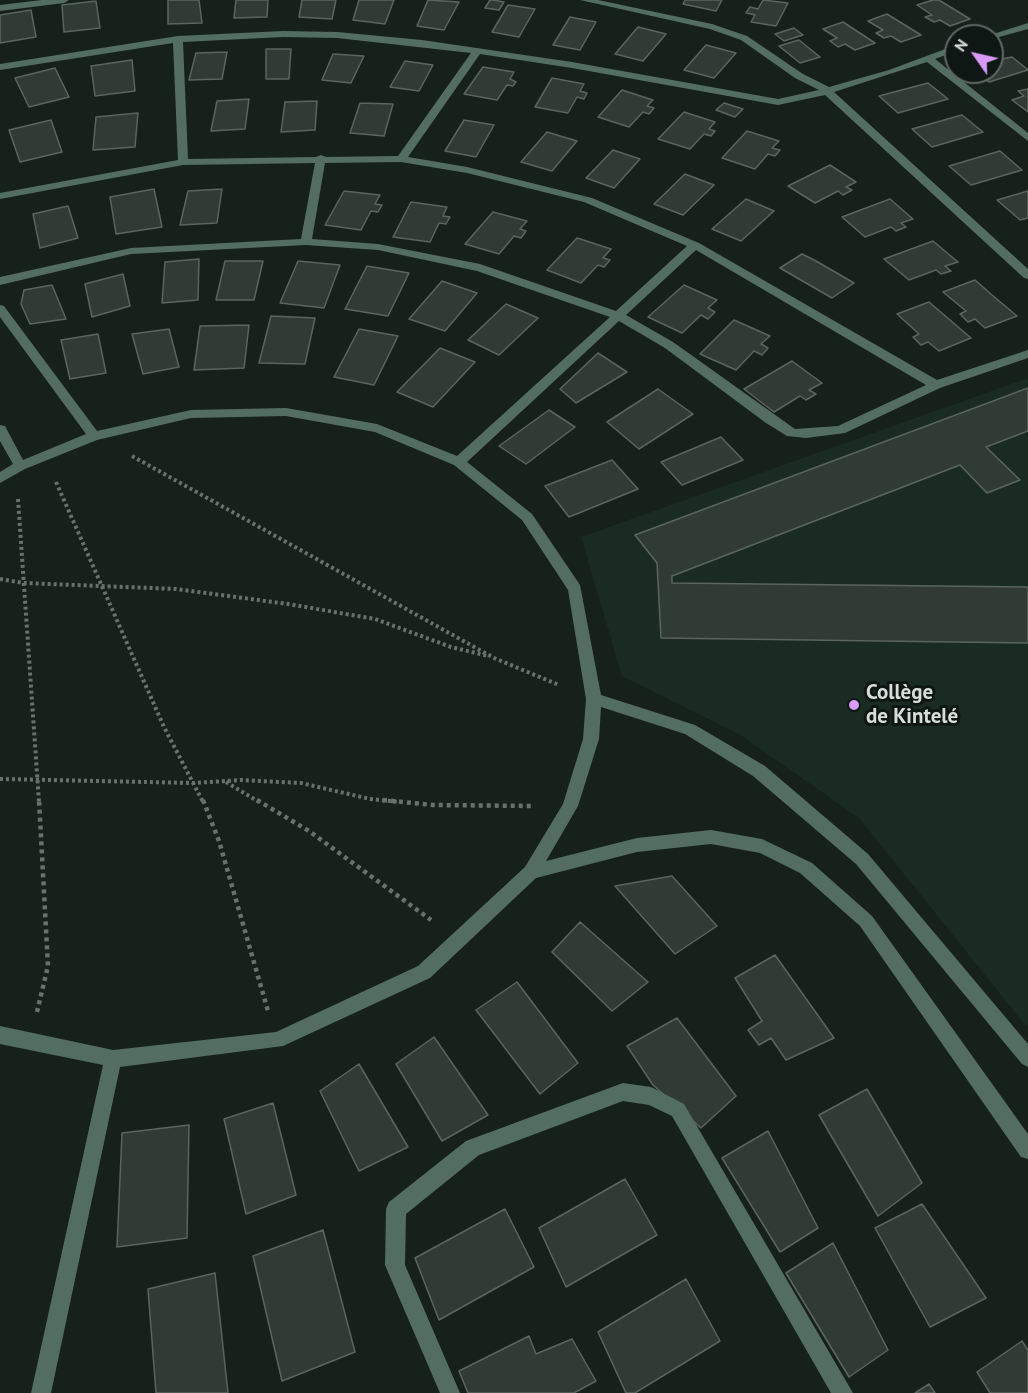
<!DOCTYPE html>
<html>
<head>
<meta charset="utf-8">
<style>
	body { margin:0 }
	#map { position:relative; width:1028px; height:1393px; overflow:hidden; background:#17211c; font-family:"PT Sans",sans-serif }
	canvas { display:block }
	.north { position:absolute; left:944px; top:24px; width:60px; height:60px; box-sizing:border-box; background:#0e1713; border:2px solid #5e6763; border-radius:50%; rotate:304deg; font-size:16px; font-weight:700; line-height:24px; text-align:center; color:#d7deda }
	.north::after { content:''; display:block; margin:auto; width:21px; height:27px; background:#d89af8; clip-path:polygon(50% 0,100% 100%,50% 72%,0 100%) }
</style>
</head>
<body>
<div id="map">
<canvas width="1028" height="1393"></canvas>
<div class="north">N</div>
</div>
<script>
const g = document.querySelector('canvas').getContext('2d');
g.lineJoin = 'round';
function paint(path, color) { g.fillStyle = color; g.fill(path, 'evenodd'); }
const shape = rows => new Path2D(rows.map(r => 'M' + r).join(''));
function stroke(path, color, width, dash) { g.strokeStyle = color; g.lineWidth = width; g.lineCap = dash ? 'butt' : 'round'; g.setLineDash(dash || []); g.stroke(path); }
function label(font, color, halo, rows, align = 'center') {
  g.font = font + ' "PT Sans",sans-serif'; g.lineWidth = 6; g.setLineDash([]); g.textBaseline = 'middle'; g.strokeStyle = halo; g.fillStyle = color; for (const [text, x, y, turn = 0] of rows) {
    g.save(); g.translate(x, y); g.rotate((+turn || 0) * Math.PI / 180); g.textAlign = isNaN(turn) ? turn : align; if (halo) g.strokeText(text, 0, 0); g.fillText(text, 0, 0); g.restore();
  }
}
paint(shape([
	[1028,378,1028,1024,1026,1026,859,818,739,734,622,676,581,537]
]), '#1a2b23');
const building = shape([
	[168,0,199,0,202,23,168,24,168,0],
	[236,0,268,0,267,17,234,18,236,0],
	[302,0,336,0,332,19,299,17,302,0],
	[359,0,394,0,385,24,353,20,359,0],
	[428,0,459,2,444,30,417,26,428,0],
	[490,0,493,0,504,2,499,10,485,8,490,0],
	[685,0,722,0,716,11,683,4,685,0],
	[763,0,788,3,776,26,751,22,755,15,746,13,750,7,758,9,763,0],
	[933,0,939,0,970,19,950,26,940,20,934,22,925,17,932,15,917,5,933,0],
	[96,1,100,28,64,32,62,5,96,1],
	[508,5,535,9,519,37,492,32,508,5],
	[31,10,36,37,0,43,0,15,31,10],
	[887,14,921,35,901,42,891,36,884,38,876,33,883,30,868,21,887,14],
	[570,17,596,22,580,50,553,45,570,17],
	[843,22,875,43,855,50,845,44,838,47,830,41,837,38,823,29,843,22],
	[638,27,666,34,643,61,615,54,638,27],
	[794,28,803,35,784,41,775,34,794,28],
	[799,40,820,57,800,63,779,46,799,40],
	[706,45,736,53,714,78,684,70,706,45],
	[266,49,291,49,289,79,266,79,266,49],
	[227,52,222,79,189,80,196,53,227,52],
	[333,54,364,56,351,83,322,80,333,54],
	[1012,57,1028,70,989,82,975,72,992,72,992,61,1012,57],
	[132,60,135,91,95,96,91,66,132,60],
	[405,61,433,65,419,91,390,87,405,61],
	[483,67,514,72,510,79,516,82,513,86,507,85,497,100,464,94,483,67],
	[55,68,69,97,29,107,15,78,55,68],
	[552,78,584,84,580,91,587,93,584,99,577,97,568,113,535,107,552,78],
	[928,83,948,99,898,113,879,96,928,83],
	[1028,89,1028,112,1012,100,1024,96,1018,91,1028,89],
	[622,90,653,100,647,106,654,108,649,114,643,112,629,127,598,117,622,90],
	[249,99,245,129,211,131,217,101,249,99],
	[317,101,315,130,281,132,285,102,317,101],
	[360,103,393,104,384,136,350,133,360,103],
	[724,103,743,109,735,117,716,110,724,103],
	[684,112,715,122,709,129,715,131,711,136,704,134,690,149,658,139,684,112],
	[138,113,135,147,93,150,96,117,138,113],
	[962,115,983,132,932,147,912,129,962,115],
	[51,120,62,152,20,162,9,130,51,120],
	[464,120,494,125,476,157,445,151,464,120],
	[747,131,779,141,772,148,780,150,775,156,768,154,755,169,722,158,747,131],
	[547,132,577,141,552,171,521,162,547,132],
	[613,150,640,159,614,188,586,178,613,150],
	[1000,151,1022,170,971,185,949,166,1000,151],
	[830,165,856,182,846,187,852,190,843,195,838,191,815,203,788,186,830,165],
	[685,174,714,185,683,215,654,204,685,174],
	[154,189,162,227,116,234,110,197,154,189],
	[222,189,217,223,180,225,188,191,222,189],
	[344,191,380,195,375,204,382,205,378,212,371,211,361,230,325,225,344,191],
	[1028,191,1028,218,1020,220,997,200,1028,191],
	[746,199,774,211,741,241,712,229,746,199],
	[890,199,913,219,901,223,906,227,896,231,891,227,865,237,842,217,890,199],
	[411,202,447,207,443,216,450,217,446,224,439,223,430,242,393,237,411,202],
	[68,206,78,238,40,248,33,214,68,206],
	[493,212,527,221,520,229,526,231,521,238,514,236,499,254,465,244,493,212],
	[577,238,611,249,603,258,610,260,604,267,598,265,581,283,547,270,577,238],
	[933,241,958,262,945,266,951,271,941,274,936,270,909,280,884,259,933,241],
	[802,254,816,261,854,283,832,298,780,268,802,254],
	[199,259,198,300,162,303,165,262,199,259],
	[225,261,263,261,254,300,216,300,225,261],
	[298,261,340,265,324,308,280,303,298,261],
	[367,266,409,273,388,316,345,309,367,266],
	[123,274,130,306,92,317,85,284,123,274],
	[975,280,992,295,1017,316,985,328,975,319,968,322,960,314,966,311,943,292,975,280],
	[442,281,477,293,445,331,409,319,442,281],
	[52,285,66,319,30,324,21,304,24,290,52,285],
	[684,285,717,300,708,308,715,312,708,319,701,315,682,333,648,317,684,285],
	[929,302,971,338,939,351,928,342,921,345,913,337,919,334,897,314,929,302],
	[506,304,538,318,499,355,468,340,506,304],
	[271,316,315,318,305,364,259,363,271,316],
	[734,320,770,336,761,344,768,348,762,355,754,351,736,370,700,354,734,320],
	[249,325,244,368,194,370,200,326,249,325],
	[169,329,179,367,143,374,132,334,169,329],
	[359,329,398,336,374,385,334,377,359,329],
	[98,334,106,373,70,379,61,340,98,334],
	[440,348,475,362,433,407,397,392,440,348],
	[598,353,627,372,576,403,560,389,598,353],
	[792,361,822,383,809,390,816,394,806,400,800,396,774,412,744,389,792,361],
	[1028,388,1028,431,986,447,1020,480,987,493,960,465,672,576,672,583,1028,587,1028,643,661,638,657,563,635,535,1028,388],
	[658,389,693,414,639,449,607,422,658,389],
	[549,410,575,427,526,464,499,446,549,410],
	[721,437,743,460,682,485,661,462,721,437],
	[612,460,638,489,569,517,545,486,612,460],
	[672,876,717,926,675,954,615,886,672,876],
	[580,922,648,982,612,1011,552,952,580,922],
	[775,955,834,1038,786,1060,771,1038,759,1045,748,1030,762,1021,735,978,775,955],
	[517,982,578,1063,540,1094,476,1010,517,982],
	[677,1018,736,1096,701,1128,653,1085,627,1046,677,1018],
	[434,1037,488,1115,442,1141,396,1064,434,1037],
	[359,1064,408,1147,359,1171,320,1091,359,1064],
	[867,1089,922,1183,878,1216,819,1115,867,1089],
	[273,1103,296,1195,246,1214,224,1119,273,1103],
	[189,1125,187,1238,117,1247,122,1133,189,1125],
	[768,1131,818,1228,780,1252,722,1158,768,1131],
	[625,1179,657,1235,566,1287,539,1228,625,1179],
	[922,1204,986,1298,930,1327,875,1228,922,1204],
	[505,1209,534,1267,439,1320,415,1258,505,1209],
	[323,1230,355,1352,282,1381,253,1256,323,1230],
	[833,1243,888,1350,849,1377,786,1273,833,1243],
	[215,1273,228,1393,156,1393,148,1289,215,1273],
	[686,1279,720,1341,635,1393,626,1393,598,1332,686,1279],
	[529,1336,536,1354,572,1339,596,1381,574,1393,468,1393,459,1371,529,1336],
	[1022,1341,1028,1350,1028,1393,990,1393,977,1372,1022,1341],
	[929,1384,935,1393,915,1393,929,1384]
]);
paint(building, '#303b36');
stroke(building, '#5a655f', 1.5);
stroke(shape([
	[132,456,494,658,559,685],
	[56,482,164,727,203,802],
	[18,499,39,802],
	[0,579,24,583,176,589,288,604,375,619,451,647,488,656],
	[0,779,194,783,241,780,301,783,370,799,399,802],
	[226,782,259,802]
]), '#69716d', 4, [3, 3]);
stroke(shape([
	[203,800,219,841,268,1011],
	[257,800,309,831,431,920],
	[383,800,433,805,534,806],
	[37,1012,48,966,39,800]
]), '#69716d', 4.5, [4, 4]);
paint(shape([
	[42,0,69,0,64,3,0,11,0,5,42,0],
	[580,0,598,0,712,24,747,36,803,74,829,87,889,70,956,45,956,51,935,59,1028,133,1028,141,927,62,834,92,1028,269,1028,279,1024,278,825,95,778,105,572,68,480,54,408,157,467,167,592,198,699,243,937,380,1028,350,1028,358,940,388,845,433,806,438,787,436,766,423,665,348,619,321,467,462,532,514,580,585,601,695,695,725,765,766,868,854,1028,1044,1028,1067,1022,1064,856,864,753,776,685,734,601,707,599,739,578,806,546,861,637,838,711,830,762,839,812,863,872,916,1028,1134,1028,1159,1021,1157,860,926,800,873,760,853,711,844,637,852,536,878,430,978,283,1046,120,1067,51,1393,31,1393,103,1065,0,1044,0,1026,113,1050,276,1032,418,966,525,867,563,804,583,739,586,699,568,590,522,520,454,465,375,432,286,416,191,418,97,440,25,469,0,483,0,472,13,464,0,441,0,425,5,426,23,460,86,434,0,317,0,305,4,306,97,431,191,410,286,408,377,424,457,456,610,317,477,271,378,250,306,245,131,254,0,285,0,277,131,248,301,239,315,163,183,165,0,199,0,193,178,160,173,43,0,70,0,64,178,36,283,31,337,32,422,40,572,62,778,99,819,90,795,78,741,40,710,29,580,0],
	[283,37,337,38,471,53,398,156,326,157,321,155,316,157,188,159,183,42,283,37],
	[401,162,467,173,584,202,687,246,616,311,480,264,378,244,312,239,325,163,401,162],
	[696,250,926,385,838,426,795,429,673,342,626,315,696,250],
	[1028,23,1028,29,992,39,992,36,987,36,1028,23],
	[623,1083,651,1087,684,1104,853,1393,831,1393,672,1116,649,1105,623,1101,479,1155,406,1214,405,1265,460,1393,440,1393,385,1265,386,1209,389,1202,466,1141,623,1083]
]), '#546d61');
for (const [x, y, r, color] of [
	[854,705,6,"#d89af8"]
]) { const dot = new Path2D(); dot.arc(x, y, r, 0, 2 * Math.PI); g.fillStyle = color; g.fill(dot); stroke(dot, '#0e1713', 2); }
label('bold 21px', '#d7deda', '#0e1713', [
	["Collège",866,693],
	["de Kintelé",866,717]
], 'left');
</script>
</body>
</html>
